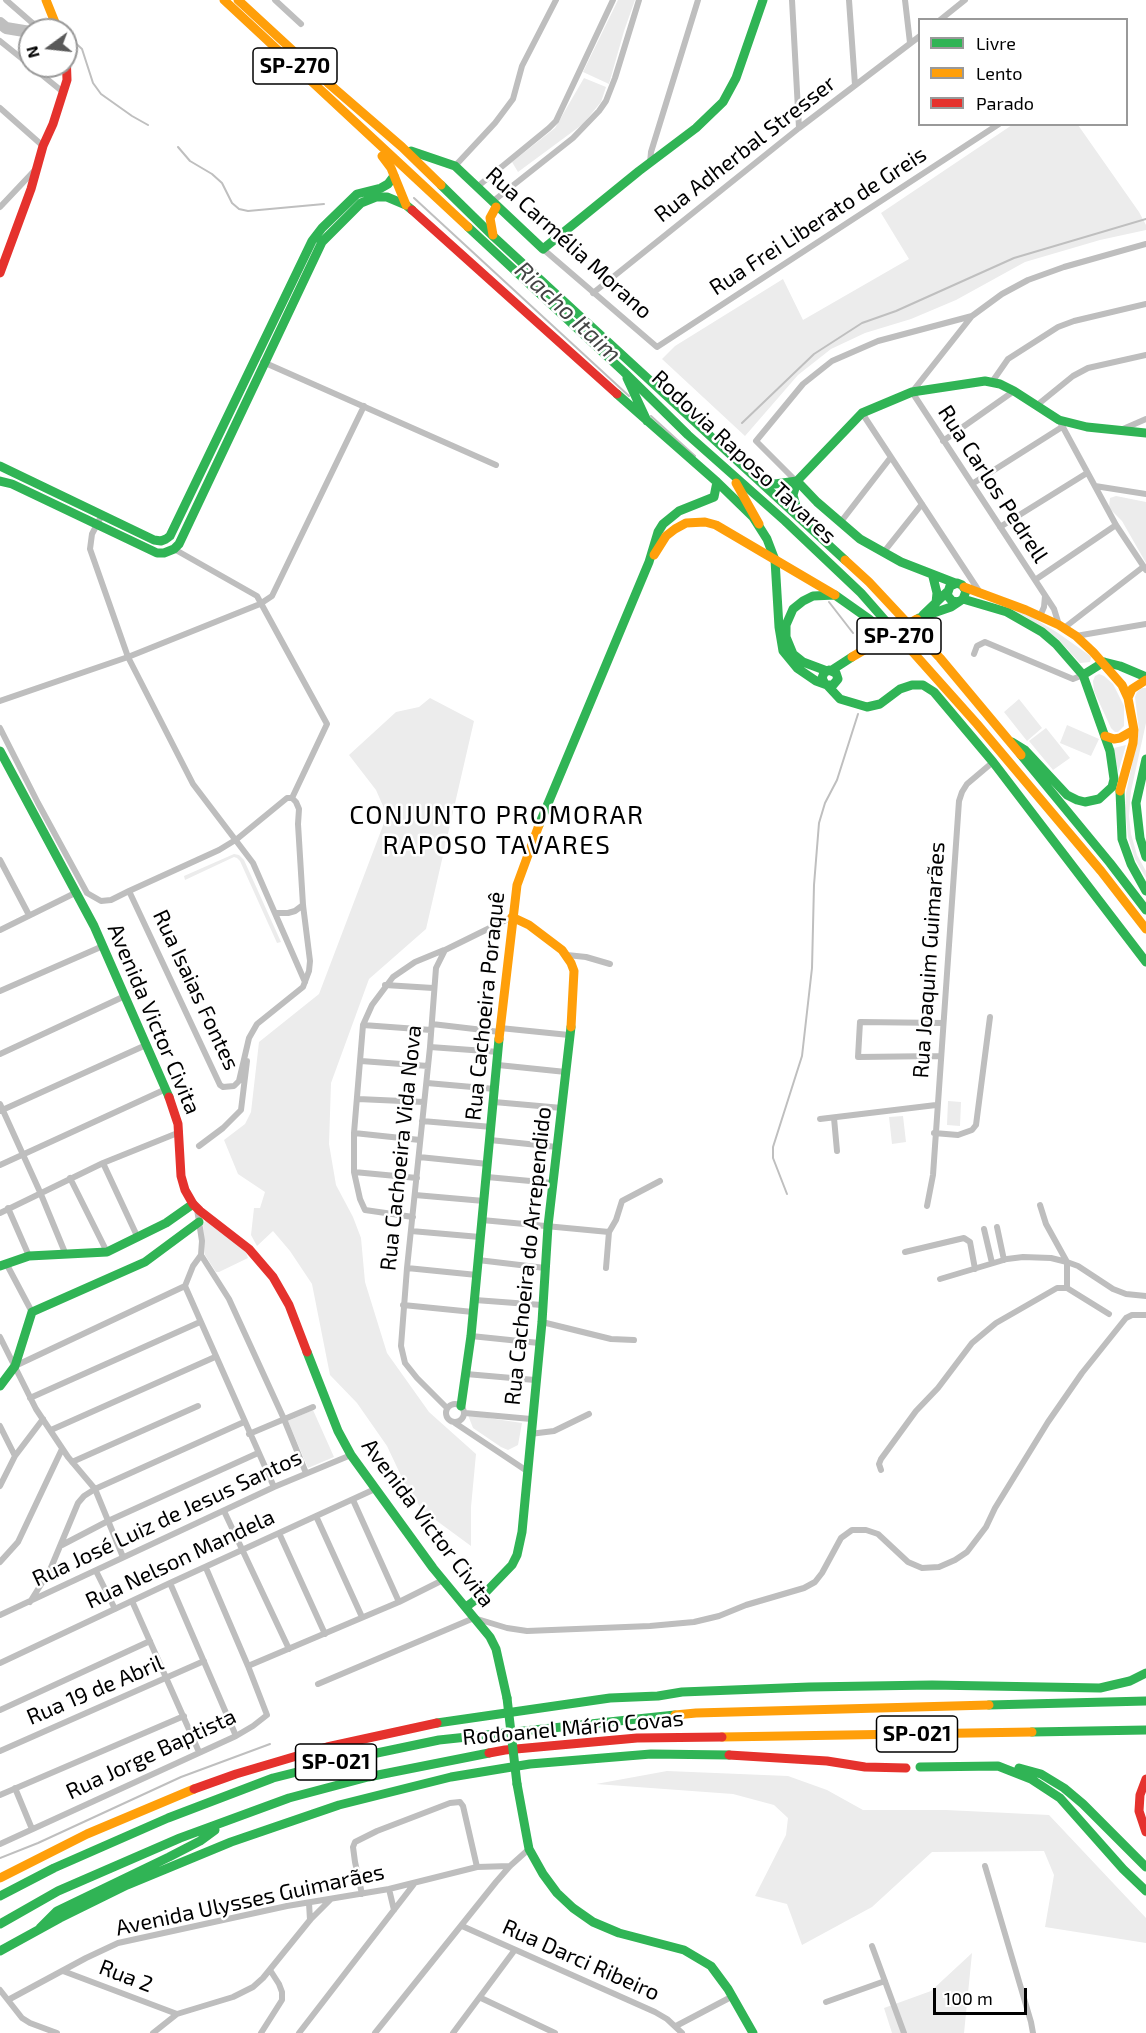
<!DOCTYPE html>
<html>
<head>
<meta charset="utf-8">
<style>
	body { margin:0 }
	#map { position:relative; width:1146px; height:2033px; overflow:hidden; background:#fff; font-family:"Exo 2",sans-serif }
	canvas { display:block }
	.legend { position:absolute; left:918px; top:18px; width:210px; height:108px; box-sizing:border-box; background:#fff; border:2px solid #999; margin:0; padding:8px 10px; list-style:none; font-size:18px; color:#000 }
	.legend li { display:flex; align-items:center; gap:12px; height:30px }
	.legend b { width:30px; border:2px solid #999 }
	.north { position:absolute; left:18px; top:18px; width:60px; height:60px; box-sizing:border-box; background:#fff; border:2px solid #999; border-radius:50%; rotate:255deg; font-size:16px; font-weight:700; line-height:24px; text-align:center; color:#000 }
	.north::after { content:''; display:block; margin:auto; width:21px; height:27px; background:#595959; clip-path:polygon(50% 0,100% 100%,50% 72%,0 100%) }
	.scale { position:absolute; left:933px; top:1988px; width:94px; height:27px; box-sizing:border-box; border:3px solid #000; border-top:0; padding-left:8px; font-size:18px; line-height:21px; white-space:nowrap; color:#000; -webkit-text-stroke:4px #fff; paint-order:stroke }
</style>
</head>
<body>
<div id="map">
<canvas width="1146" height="2033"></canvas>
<ul class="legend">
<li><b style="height:8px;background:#30b455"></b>Livre</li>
<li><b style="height:8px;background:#ff9f0a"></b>Lento</li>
<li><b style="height:8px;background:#e5322d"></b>Parado</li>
</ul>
<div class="north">N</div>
<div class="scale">100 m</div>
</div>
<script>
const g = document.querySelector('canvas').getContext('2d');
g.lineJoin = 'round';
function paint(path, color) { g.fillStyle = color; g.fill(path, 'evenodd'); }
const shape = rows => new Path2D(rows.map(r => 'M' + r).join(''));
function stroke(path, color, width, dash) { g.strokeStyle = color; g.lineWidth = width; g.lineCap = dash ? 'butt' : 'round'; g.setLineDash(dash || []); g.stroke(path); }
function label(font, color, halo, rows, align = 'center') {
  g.font = font + ' "Exo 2",sans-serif'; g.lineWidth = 5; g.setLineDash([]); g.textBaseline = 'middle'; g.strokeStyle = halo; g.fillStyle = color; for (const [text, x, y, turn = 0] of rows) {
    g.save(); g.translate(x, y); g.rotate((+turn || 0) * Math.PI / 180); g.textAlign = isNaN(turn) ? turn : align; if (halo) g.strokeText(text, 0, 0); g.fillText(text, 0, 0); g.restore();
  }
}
paint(shape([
	[618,0,635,0,624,31,609,84,583,72],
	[584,78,606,87,601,102,583,124,518,172,512,162,555,128],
	[1012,125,1078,125,1139,212,1146,225,1146,230,1100,240,1025,262,956,300,911,319,865,333,831,349,798,375,745,436,662,359,675,346,783,279,803,320,909,259,881,213],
	[1116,496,1146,502,1146,563,1122,521,1109,508,1110,498],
	[1008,607,1027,614,1058,633,1089,655,1091,657,1090,662,1080,663,1058,639,1026,617],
	[1099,674,1104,676,1113,684,1124,706,1124,726,1118,732,1115,732,1111,728,1094,691,1093,681,1095,676],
	[1142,688,1146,688,1146,723,1131,791,1129,816,1131,834,1137,855,1146,871,1146,878,1135,859,1128,837,1125,808,1126,793,1139,731,1135,697,1137,692],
	[430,698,474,721,426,929,369,979,331,1083,329,1144,336,1185,353,1217,361,1238,365,1282,387,1353,429,1412,476,1454,471,1507,471,1546,422,1510,404,1482,387,1446,357,1403,330,1375,312,1284,290,1251,273,1231,257,1246,251,1235,254,1208,260,1208,265,1192,238,1174,224,1140,245,1124,251,1112,259,1042,319,994,387,815,376,790,349,755,396,712,419,707],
	[1019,699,1042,728,1027,741,1004,712],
	[1067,725,1099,739,1091,756,1060,743],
	[1046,728,1070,758,1053,770,1029,741],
	[1126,745,1118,773,1114,748],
	[234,854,239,855,244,860,281,942,277,943,240,861,237,858,234,857,185,880,184,876],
	[948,1101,961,1102,960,1126,947,1125],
	[903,1116,906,1142,892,1144,889,1117],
	[205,1221,209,1221,246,1252,248,1258,219,1272,216,1272,205,1255,203,1224],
	[313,1410,334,1457,308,1468,288,1421],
	[468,1415,522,1423,518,1445,508,1450,501,1447,473,1428],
	[667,1771,788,1776,827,1790,863,1810,946,1810,1049,1815,1146,1918,1146,1943,1045,1927,1054,1875,1044,1851,932,1852,872,1907,802,1945,787,1904,755,1896,786,1835,788,1818,774,1805,733,1794,596,1784],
	[972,1953,964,2033,892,2033,884,2008,931,1991]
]), '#ececec');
stroke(shape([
	[71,39,82,49,93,83,101,94,132,116,148,125],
	[178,147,190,161,212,174,222,183,232,203,239,209,248,211,324,204],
	[414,198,629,396],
	[651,416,695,456],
	[742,423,814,354,862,323,896,311,1014,258,1146,219],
	[829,602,853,633],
	[787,1194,773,1158,773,1147,802,1056,812,968,814,885,819,823,825,803,837,780,858,714],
	[0,1858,38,1843,181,1777,270,1744]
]), '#bfbfbf', 2);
stroke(shape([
	[0,23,6,28,30,32]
]), '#bfbfbf', 12);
stroke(shape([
	[6,0,37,27,47,28,57,26],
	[275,0,301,24],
	[792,0,799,128],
	[849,0,855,85],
	[905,0,910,43],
	[940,20,965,0],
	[0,41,30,65],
	[31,66,63,92],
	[0,108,43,146],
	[650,163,651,152,698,0],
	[455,166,495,123,513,99,522,66,556,0],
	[477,187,549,128,556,121,613,0],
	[492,202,573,138,599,111,606,101,615,78,639,0],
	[0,207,34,171],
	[543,249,657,347,999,124],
	[593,293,799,128,920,36],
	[972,316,912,392,1054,609,1059,625],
	[263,362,496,465],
	[992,382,1008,359,1058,327,1074,321,1146,304],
	[1036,406,1073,376,1088,368,1146,355],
	[862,413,979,591],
	[1059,420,1116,525,1146,570],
	[1123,429,1146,419],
	[943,441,1014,391],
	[795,480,756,441,803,384,832,361,878,341,972,316,1002,294,1028,280,1064,267,1146,244],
	[972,484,1062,427],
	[1095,486,1146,494],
	[102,515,92,534,90,549,128,657,193,784,253,863,305,982],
	[840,523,891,457],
	[1000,527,1087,473],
	[174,549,257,596,327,724,292,798],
	[883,553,922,504],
	[1035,580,1116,525],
	[1040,616,1044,607,1045,596],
	[1064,628,1143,567],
	[1076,636,1146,624],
	[974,654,977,646,985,642,1073,679,1083,675],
	[0,701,128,657,260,604,272,596,364,406],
	[0,728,38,803,87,893,101,901,111,900,129,891,219,850,237,839,287,798,292,798,296,802,299,809,298,824,303,905,310,961,309,971,303,987,257,1024,249,1038,239,1081,234,1086,223,1087,220,1085,129,891],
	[0,860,29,915],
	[276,913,288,913,295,911,303,905],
	[0,930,77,892],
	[567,955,586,957,610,964],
	[385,985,433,988],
	[0,991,103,946],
	[432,1024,500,1032],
	[363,1025,431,1030],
	[500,1028,569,1035],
	[430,1047,499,1052],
	[0,1054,125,996],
	[940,1056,858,1057,860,1022,943,1023],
	[361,1061,428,1066],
	[498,1065,566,1072],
	[427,1083,495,1089],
	[358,1099,424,1102],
	[494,1102,562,1108],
	[0,1104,40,1192,66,1255],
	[0,1111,146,1045],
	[834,1118,837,1151],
	[820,1119,936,1105],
	[422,1121,492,1127],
	[354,1133,420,1140],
	[934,1133,958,1135,972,1130,976,1125,990,1017],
	[490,1140,557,1147],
	[199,1146,223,1128,241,1110,247,1061],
	[419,1157,488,1164],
	[103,1163,138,1238],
	[0,1165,166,1089],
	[354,1172,417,1178],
	[487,1177,552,1183],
	[70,1178,107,1252],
	[415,1195,484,1201],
	[1040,1205,1046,1224,1067,1262,1078,1266,1113,1289,1126,1294,1146,1296],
	[927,1206,933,1175,959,801,962,792,967,784,993,762],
	[8,1208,29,1256],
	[197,1209,202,1241,201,1255,193,1266,185,1286,274,1487],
	[0,1213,103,1163,180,1132],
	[413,1217,365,1210,360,1199,354,1172,354,1133,363,1025,372,1005,393,977,415,962,444,950],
	[482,1220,609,1232,606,1268],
	[997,1227,1004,1260],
	[984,1229,992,1263],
	[411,1231,480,1237],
	[609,1232,616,1220,622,1201,660,1181],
	[905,1252,964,1238,970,1242,975,1269],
	[201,1255,229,1299,284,1419,306,1473],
	[478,1260,545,1268],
	[6,1263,32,1312],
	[407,1268,477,1275],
	[940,1279,1007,1259,1023,1257,1051,1258,1067,1262,1067,1288],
	[475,1300,542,1305],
	[403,1305,473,1312],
	[542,1322,611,1339,634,1340],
	[471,1336,539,1343],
	[0,1337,36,1409,68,1457,95,1489,123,1557],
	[15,1366,185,1286],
	[466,1374,535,1380],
	[30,1398,200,1322],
	'446 1413a9 9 0 1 1 18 0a9 9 0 1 1-18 0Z',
	[447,1408,417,1378,405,1363,401,1346,407,1268,430,1047,436,968,445,950,512,917],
	[465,1413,531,1419],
	[455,1423,527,1471],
	[0,1426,15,1456],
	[51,1430,215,1357],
	[249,1434,313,1407],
	[530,1434,554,1431,589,1414],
	[72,1462,198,1406],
	[881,1470,879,1464,881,1459,916,1411,938,1388,972,1343,996,1323,1057,1288,1067,1288,1109,1314],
	[0,1486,15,1456,43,1419],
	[353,1500,399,1602],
	[224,1511,289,1649],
	[316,1516,362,1617],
	[279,1533,325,1634],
	[62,1545,108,1521,258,1453],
	[0,1562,18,1542,62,1449],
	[96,1571,115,1609],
	[170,1583,236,1736],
	[132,1601,199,1752],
	[30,1602,50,1570,78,1503,84,1496,95,1489,244,1422],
	[0,1615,274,1487,351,1455],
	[0,1663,170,1583,375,1489],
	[248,1666,399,1602,443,1580],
	[318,1684,474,1618,507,1628,527,1631,650,1626,694,1622,719,1616,746,1605,804,1588,815,1582,822,1573,841,1538,852,1530,866,1530,878,1534,908,1562,922,1568,939,1567,955,1560,967,1552,986,1527,995,1508,1048,1422,1082,1373,1126,1318,1132,1315,1146,1315],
	[0,1710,150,1641],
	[0,1751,204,1661],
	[15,1788,32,1829],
	[0,1795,184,1716],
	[0,1844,236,1736,253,1726,267,1715,248,1666,206,1568],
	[985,1866,1031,2022,1033,2033],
	[389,1889,394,1910],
	[362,1894,355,1862,353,1847,355,1842,377,1831,450,1803,460,1802,463,1806,477,1867],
	[309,1903,310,1920],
	[462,1926,655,2012,667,2019,682,2033],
	[872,1946,904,2033],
	[63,1971,177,2014],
	[0,1990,22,2018,30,2023,57,2033],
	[481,1998,555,2033],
	[8,2000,86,1958,118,1943,287,1906,389,1889,477,1867,510,1866],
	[826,2002,885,1981],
	[676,2026,733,1996],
	[153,2033,177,2014,233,1997,253,1987,263,1978,310,1920,331,1899],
	[261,2033,282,2000,282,1992,279,1984,270,1970],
	[299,2033,414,1884],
	[375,2033,496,1882,510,1866,529,1849],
	[453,2033,514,1951]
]), '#bebebe', 6);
stroke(shape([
	[411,151,455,166],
	[455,166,543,249,639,171,696,128,723,102,736,78,763,0],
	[441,185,494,237,845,560],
	[468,227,624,372,688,435,785,521,861,593,911,650],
	[627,378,647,421],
	[617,394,717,482,753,517,767,539,775,560,779,627,783,651,797,668,816,681,827,685,833,685,838,679,836,673,829,670,824,673,822,678,825,684],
	[0,466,154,540,161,541,166,539,170,536,312,241,322,228,357,194,381,188,388,184,394,176],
	[759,479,775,484,797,481,793,495,799,517],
	[0,481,12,484,157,553,164,553,174,549,179,544,322,242,361,203,376,197,387,197,406,205,412,210],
	[933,577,937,593,936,603],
	[955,583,901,562,860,539,817,502,797,481,862,413,912,392,985,381,1000,384,1014,391,1059,420,1087,427,1146,433],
	[835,595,869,619,896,642],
	[963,599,966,591,962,585,957,583,950,586,947,595,952,601,958,602,963,599,1007,612,1042,632,1056,644,1083,675,1110,751,1114,779,1112,787,1099,799,1085,802,1077,800,1067,795,1025,750,1012,742],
	[923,615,947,592],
	[919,618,951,607,960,601],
	[1104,662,1120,666,1146,677],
	[832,670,852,657],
	[827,671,803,662,793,654,786,637,786,625,793,609,803,601,813,596,835,595],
	[1083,675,1104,662],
	[827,685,840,699,867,707,880,704,900,689,912,685,923,685,934,692,993,762,1146,962],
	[0,751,94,926,169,1097],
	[1021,755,1110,863,1146,910],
	[1146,759,1136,803,1140,838,1146,857],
	[1120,791,1122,839,1131,864,1146,891],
	[539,825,649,562,658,532,663,524,679,511,714,497,717,482],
	[0,1266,29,1256,107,1252,166,1223,193,1204],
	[307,1352,338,1431,351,1455,433,1568,490,1637,496,1649,507,1698],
	[0,1386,15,1366,32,1312,145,1262,199,1222],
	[461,1406,471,1336,499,1039],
	[466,1607,486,1592,512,1565,517,1555,522,1532,542,1322,548,1226,571,1027],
	[658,1696,682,1692,809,1687,932,1685,1100,1688,1130,1681,1146,1673],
	[989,1705,1146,1701],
	[437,1723,610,1698,658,1696],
	[1032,1732,1146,1730],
	[998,1766,1031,1779,1060,1798,1123,1869,1146,1891],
	[920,1767,998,1766],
	[1019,1768,1041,1774,1064,1788,1083,1804,1146,1867],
	[517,1784,529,1849,543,1874,557,1893,573,1908,593,1922,619,1933,684,1950,711,1966,728,1989,753,2033],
	[0,1896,54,1868,168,1818,273,1778,353,1758,439,1740,675,1715],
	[0,1924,58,1891,180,1838,289,1798,368,1777,489,1753],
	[40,1928,57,1911,169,1857,200,1841,215,1830],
	[0,1951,60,1918,127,1885,231,1842,339,1805,451,1777,530,1764,651,1754,729,1755]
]), '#30b455', 9);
stroke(shape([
	[46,0,58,30],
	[224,0,468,227],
	[238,0,328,83,402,147,441,185],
	[382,156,391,168,406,205],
	[493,235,490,218,496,207],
	[736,483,759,524],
	[654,555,666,536,675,529,686,523,705,522,716,525,835,595],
	[845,560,869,582,940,658,1021,755],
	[964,587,1026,610,1059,625,1076,636,1093,652,1122,685,1128,698,1134,730,1133,743,1120,791],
	[911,650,977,724,1101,871,1146,929],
	[1128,698,1132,689,1146,680],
	[1105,736,1114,739,1120,738,1134,730],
	[512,917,529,925,562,950,571,963,574,971,571,1027],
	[499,1039,517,885,539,825],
	[675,1715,696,1713,989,1705],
	[722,1737,1032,1732],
	[0,1878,87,1834,194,1789]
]), '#ff9f0a', 9);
stroke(shape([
	[412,210,617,394],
	[0,273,31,189,43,146,53,124,67,80,66,52],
	[169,1097,178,1124,181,1176,185,1190,193,1204,200,1211,249,1249,273,1277,289,1305,307,1352],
	[489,1753,505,1750,637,1738,722,1737],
	[729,1755,827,1761,865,1767,906,1768],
	[1146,1779,1140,1795,1139,1811,1146,1832],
	[194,1789,236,1774,327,1747,437,1723]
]), '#e5322d', 9);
stroke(shape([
	[507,1698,517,1784]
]), '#30b455', 9);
stroke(shape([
	[852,657,917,619]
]), '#ff9f0a', 9);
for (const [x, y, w] of [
	[295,66,84],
	[899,636,84],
	[917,1734,81],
	[336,1762,81]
]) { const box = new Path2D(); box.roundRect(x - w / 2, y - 18, w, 36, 4.5); g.fillStyle = '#fff'; g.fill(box); stroke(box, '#000', 1.5); }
label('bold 21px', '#000', null, [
	["SP-270",295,66],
	["SP-270",899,636],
	["SP-021",917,1734],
	["SP-021",336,1762]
]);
label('22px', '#000', '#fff', [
	["Rua Adherbal Stresser",745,149,-38],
	["Rua Frei Liberato de Greis",818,221,-33],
	["Rua Carmélia Morano",569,243,42],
	["Rodovia Raposo Tavares",744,457,43],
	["Rua Carlos Pedrell",993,484,57],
	["Rua Joaquim Guimarães",929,960,-86],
	["Rua Isaias Fontes",196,990,65],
	["Rua Cachoeira Poraquê",485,1006,-84],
	["Avenida Victor Civita",154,1019,67],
	["Rua Cachoeira Vida Nova",401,1148,-84],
	["Rua Cachoeira do Arrependido",528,1256,-84],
	["Rua José Luiz de Jesus Santos",167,1518,-25],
	["Avenida Victor Civita",428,1523,53],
	["Rua Nelson Mandela",180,1559,-25],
	["Rua 19 de Abril",95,1690,-23],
	["Rodoanel Mário Covas",573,1728,-5],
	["Rua Jorge Baptista",151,1754,-25],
	["Avenida Ulysses Guimarães",250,1900,-12],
	["Rua Darci Ribeiro",581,1960,24],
	["Rua 2",126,1976,21]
]);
label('italic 24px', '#444', '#fff', [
	["Riacho Itaim",568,312,43]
]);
g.letterSpacing = '1.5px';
label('26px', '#000', '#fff', [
	["CONJUNTO PROMORAR",497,815],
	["RAPOSO TAVARES",497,845]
]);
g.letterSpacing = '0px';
</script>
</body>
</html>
